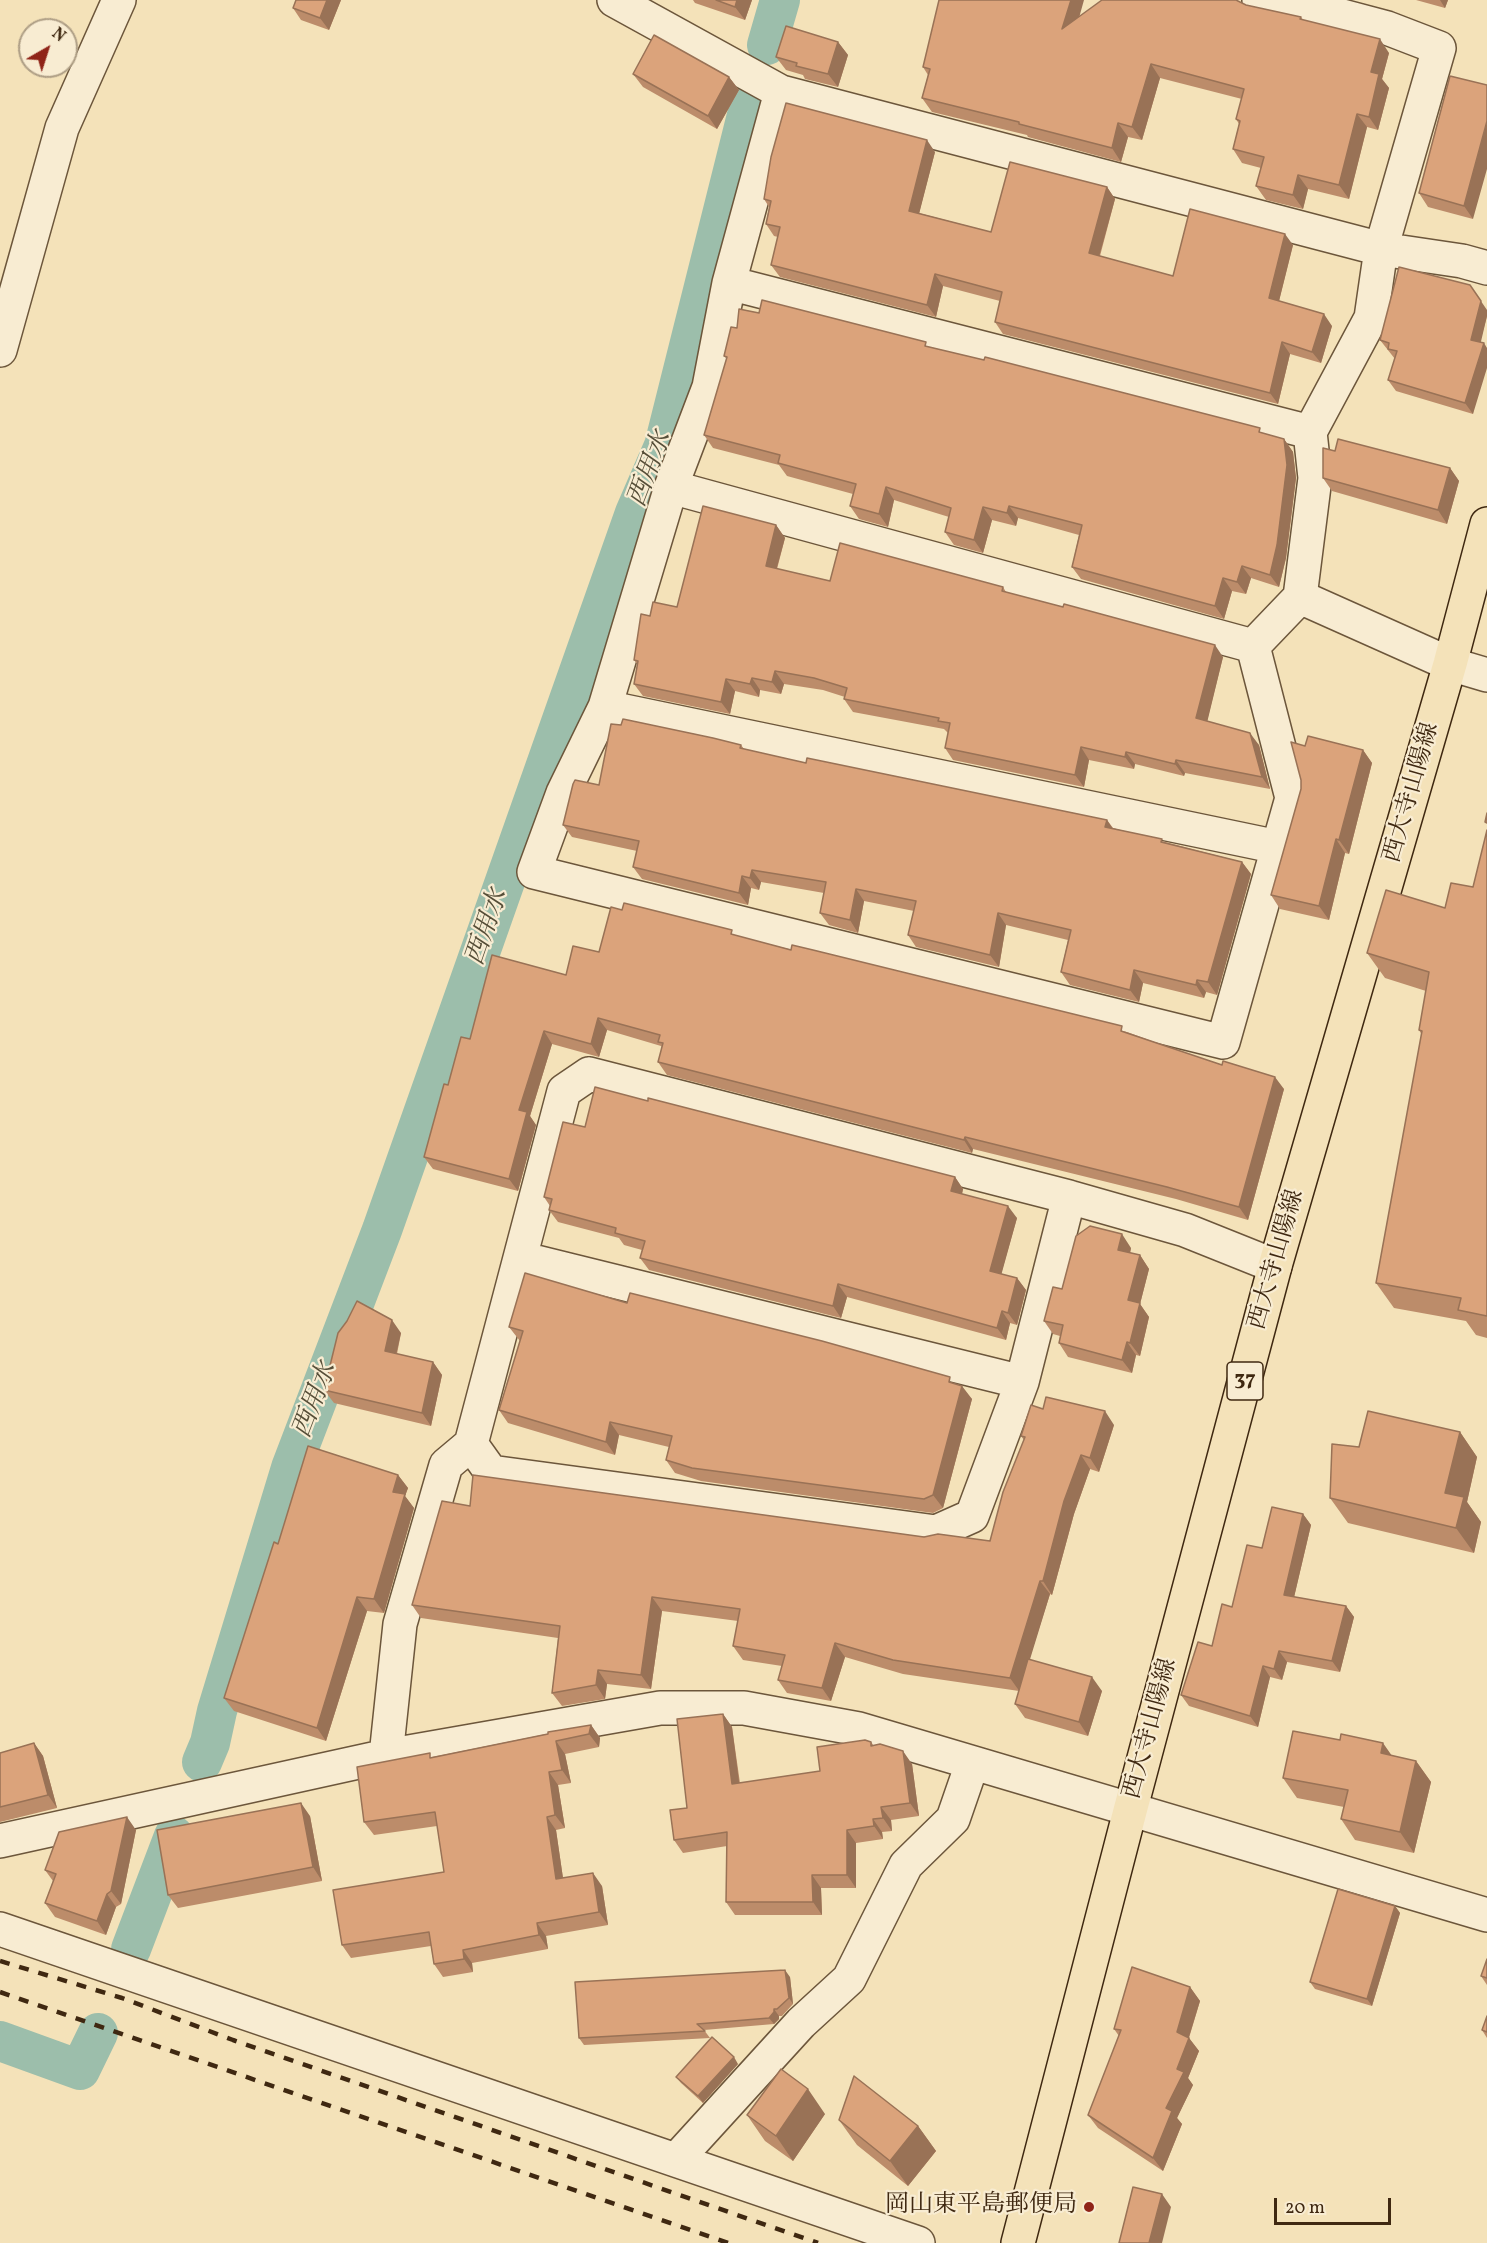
<!DOCTYPE html>
<html>
<head>
<meta charset="utf-8">
<style>
	body { margin:0 }
	#map { position:relative; width:1487px; height:2243px; overflow:hidden; background:#f4e2b9; font-family:Vollkorn,serif }
	canvas { display:block }
	.north { position:absolute; left:18px; top:18px; width:60px; height:60px; box-sizing:border-box; background:#f8ecd2; border:2px solid #ae9e85; border-radius:50%; rotate:39deg; font-size:16px; font-weight:700; line-height:24px; text-align:center; color:#3f2811 }
	.north::after { content:''; display:block; margin:auto; width:21px; height:27px; background:#8f2418; clip-path:polygon(50% 0,100% 100%,50% 72%,0 100%) }
	.scale { position:absolute; left:1274px; top:2198px; width:117px; height:27px; box-sizing:border-box; border:3px solid #3f2811; border-top:0; padding-left:8px; font-size:18px; line-height:21px; white-space:nowrap; color:#3f2811; -webkit-text-stroke:4px #f8ecd2; paint-order:stroke }
</style>
</head>
<body>
<div id="map">
<canvas width="1487" height="2243"></canvas>
<div class="north">N</div>
<div class="scale">20 m</div>
</div>
<script>
const g = document.querySelector('canvas').getContext('2d');
g.lineJoin = 'round';
const shape = rows => new Path2D(rows.map(r => 'M' + r).join(''));
function stroke(path, color, width, dash) { g.strokeStyle = color; g.lineWidth = width; g.lineCap = dash ? 'butt' : 'round'; g.setLineDash(dash || []); g.stroke(path); }
function paint(path, color) { g.fillStyle = color; g.fill(path, 'evenodd'); }
function label(font, color, halo, rows, align = 'center') {
  g.font = font + ' Vollkorn,"Noto Serif JP",serif'; g.lineWidth = 4.5; g.setLineDash([]); g.textBaseline = 'middle'; g.strokeStyle = halo; g.fillStyle = color; for (const [text, x, y, turn = 0] of rows) {
    g.save(); g.translate(x, y); g.rotate((+turn || 0) * Math.PI / 180); g.textAlign = isNaN(turn) ? turn : align; if (halo) g.strokeText(text, 0, 0); g.fillText(text, 0, 0); g.restore();
  }
}
stroke(shape([
	[767,45,780,0],
	[202,1762,210,1743,217,1711,291,1468,382,1230,635,513,664,446,754,87],
	[131,1949,174,1836],
	[0,2041,80,2070,98,2033]
]), '#9cbeab', 40);
const minor = shape([
	[614,0,781,92,1381,249,1462,261,1487,268],
	[781,92,729,283,709,387,671,487,605,707,563,793,534,872,1223,1042,1292,798,1253,646,1300,597,1315,478,1310,432,1371,318,1381,249,1439,48,1387,28,1342,16,1259,0],
	[729,283,1310,432],
	[0,350,62,128,119,0],
	[671,487,1253,646],
	[1300,597,1450,664,1487,675],
	[605,707,1278,847],
	[589,1074,1069,1197,1022,1382,972,1516,936,1532,491,1472,471,1444,564,1091,589,1074],
	[1069,1197,1185,1230,1275,1266],
	[520,1258,1022,1382],
	[386,1756,400,1624,446,1465,471,1444],
	[0,1841,386,1756,660,1708,744,1708,859,1729,1487,1915],
	[0,1929,918,2243],
	[676,2160,801,2023,849,1979,906,1865,953,1819,972,1764]
]);
const primary = shape([
	[1018,2243,1130,1811,1275,1266,1450,664,1487,524]
]);
stroke(minor, '#6c563b', 36);
stroke(primary, '#3f2811', 36);
stroke(minor, '#f8ecd2', 33);
stroke(primary, '#f4e2b9', 33);
stroke(shape([
	[0,1961,122,1998,233,2040,818,2243],
	[0,1992,728,2243]
]), '#3f2811', 4.5, [10, 10]);
paint(shape([
	[341,0,329,30,301,20,293,8],
	[693,0,752,0,745,20,695,3],
	[1416,0,1448,0,1445,8],
	[1246,5,1301,17,1303,20,1389,53,1382,79,1389,88,1378,130,1367,127,1349,199,1308,189,1303,209,1266,200,1256,186,1261,168,1242,163,1233,149,1239,124,1236,119,1242,99,1160,78,1142,140,1128,137,1121,162,1028,137,1027,135,932,112,922,98,928,75,923,67,1079,16],
	[838,42,848,55,838,87,805,79,803,75,786,70,776,57],
	[633,74,729,77,739,90,717,129,643,87],
	[1450,76,1473,219,1428,207,1419,193],
	[935,152,919,213,991,232,1107,187,1115,199,1100,256,1173,276,1293,245,1279,301,1332,326,1321,363,1290,354,1278,404,1003,334,995,322,1000,301,943,286,936,317,780,277,771,265,778,237,774,236,766,224,769,207,764,199],
	[1487,316,1480,342,1473,414,1396,391,1388,380,1395,359,1380,340],
	[737,328,930,347,1284,439,1293,452,1296,478,1286,558,1279,587,1251,578,1246,594,1232,591,1224,619,1081,579,1072,567,1079,535,1018,518,1016,526,992,520,983,553,954,545,945,532,949,517,894,500,888,527,859,519,850,506,853,494,787,476,779,465,713,448,704,435,727,359,724,356],
	[1335,451,1450,468,1459,481,1447,524,1332,491,1323,478],
	[776,525,785,538,777,569,830,581,1003,587,1006,592,1223,657,1207,721,1259,745,1270,789,1185,773,1184,776,1135,764,1134,769,1089,760,1084,787,953,760,945,748,948,733,944,729,853,712,844,699,845,697,823,690,784,684,781,694,760,690,759,697,735,691,730,714,643,696,634,684,638,665,634,660,650,616,677,607],
	[741,745,744,749,806,763,1107,820,1113,828,1165,842,1242,862,1251,874,1217,995,1206,992,1204,998,1143,983,1139,1002,1070,985,1061,972,1068,940,1006,925,999,967,916,947,908,935,914,911,864,901,858,933,829,925,820,913,824,893,761,882,759,890,751,888,748,905,642,879,633,867,637,851,572,837,563,825,599,785],
	[1305,746,1363,750,1372,763,1349,854,1345,853,1329,920,1280,909,1271,895,1301,789],
	[1487,830,1487,1338,1476,1335,1466,1321,1394,1308,1376,1283,1422,1035,1419,1030,1426,991,1385,978,1367,953,1445,908,1473,887],
	[736,936,1127,1032,1284,1089,1248,1220,1176,1199,973,1149,972,1153,667,1075,658,1062,662,1047,661,1046,607,1030,599,1057,552,1044,530,1116,536,1125,518,1191,433,1169,424,1157,448,1085,470,1039,599,952],
	[648,1101,955,1177,963,1189,962,1194,1017,1218,1001,1274,1017,1278,1026,1290,1017,1325,1010,1323,1006,1340,847,1297,841,1318,649,1270,640,1258,642,1250,624,1245,619,1238,558,1222,549,1210,550,1206,544,1197,585,1127],
	[1131,1248,1130,1253,1140,1255,1149,1269,1140,1304,1149,1317,1140,1356,1136,1355,1132,1373,1068,1357,1059,1343,1060,1336,1053,1334,1044,1321,1062,1289],
	[627,1303,954,1384,972,1399,943,1508,933,1513,701,1481,675,1473,666,1460,669,1447,619,1435,615,1455,508,1423,499,1410,520,1341,509,1327],
	[347,1321,401,1333,397,1354,433,1362,442,1375,431,1426,334,1403,324,1390],
	[1043,1409,1114,1425,1099,1472,1090,1469,1074,1514,1052,1595,1050,1594,1029,1660,1102,1691,1088,1736,1025,1718,1015,1704,1019,1691,903,1674,845,1657,831,1701,787,1693,778,1680,782,1666,743,1660,733,1646,738,1621,662,1611,651,1689,607,1684,605,1699,562,1706,552,1693,558,1638,421,1618,412,1605,470,1506,990,1541,1024,1440,1021,1436],
	[1460,1432,1477,1457,1467,1502,1481,1522,1474,1553,1348,1523,1330,1498,1359,1447],
	[398,1475,408,1488,405,1496,414,1508,384,1613,367,1611,326,1741,234,1711,224,1698,278,1544],
	[1303,1514,1311,1525,1294,1597,1346,1606,1354,1617,1340,1672,1287,1662,1282,1680,1270,1677,1258,1727,1189,1706,1181,1695,1212,1646,1262,1548],
	[723,1714,732,1727,740,1783,820,1771,871,1742,874,1746,912,1764,919,1816,891,1820,892,1831,882,1832,883,1839,856,1843,856,1888,821,1888,822,1915,735,1915,726,1902,727,1846,683,1853,674,1840],
	[591,1725,600,1738,599,1747,565,1754,571,1783,558,1785,565,1828,556,1830,563,1878,602,1886,608,1925,546,1936,548,1949,472,1963,473,1972,443,1977,434,1964,431,1946,351,1958,342,1945,444,1872,437,1826,374,1835,364,1822,432,1757],
	[34,1743,43,1756,57,1808,0,1822,0,1753],
	[1392,1756,1416,1761,1431,1782,1414,1853,1355,1840,1341,1819,1344,1807,1297,1798,1283,1778],
	[310,1816,322,1881,178,1908,168,1895],
	[136,1830,121,1904,116,1907,106,1935,55,1917,45,1903,53,1881,45,1870],
	[1395,1906,1400,1913,1372,2006,1315,1989,1310,1982],
	[1487,1959,1487,1985,1481,1976],
	[790,1977,793,2004,782,2016,779,2016,779,2019,774,2024,704,2030,710,2038,584,2045,579,2038],
	[1190,1987,1200,2001,1189,2038,1199,2051,1188,2078,1193,2085,1177,2118,1182,2124,1163,2171,1098,2128,1088,2115,1119,2036,1114,2029],
	[1487,2016,1487,2038,1482,2030],
	[738,2064,703,2103,681,2083,676,2077],
	[825,2114,793,2161,765,2141,747,2115],
	[839,2120,918,2126,936,2151,908,2186,857,2145]
]), '#bc8c6a');
paint(shape([
	[327,0,341,0,329,30,320,18],
	[737,0,752,0,745,20,735,7],
	[1071,0,1084,0,1072,43,1062,29],
	[1440,0,1448,0,1445,8],
	[1380,39,1389,53,1382,79,1389,88,1378,130,1369,117,1371,72],
	[838,42,848,55,838,87,828,74],
	[1151,64,1160,78,1142,140,1132,127],
	[729,77,739,90,717,129,708,116],
	[1357,114,1367,127,1349,199,1339,185],
	[1487,121,1487,169,1473,219,1464,206],
	[1118,123,1128,137,1121,162,1112,148],
	[927,140,935,152,917,222,909,211],
	[1298,175,1308,189,1303,209,1293,195],
	[1107,187,1115,199,1097,264,1089,253],
	[1285,234,1293,245,1277,309,1269,298],
	[935,274,943,286,936,317,927,305],
	[1470,285,1487,310,1487,316,1479,350,1471,340],
	[1324,314,1332,326,1321,363,1312,352],
	[1282,342,1290,354,1278,404,1270,393],
	[1484,343,1487,348,1487,368,1473,414,1465,403],
	[1284,439,1293,452,1296,478,1286,558,1279,587,1270,575],
	[1450,468,1459,481,1447,524,1438,510],
	[886,487,894,500,888,527,879,514],
	[1009,506,1018,518,1016,526,1007,513],
	[983,507,992,520,983,553,974,540],
	[776,525,785,538,774,578,766,566],
	[1242,566,1251,578,1246,594,1237,582],
	[1223,578,1232,591,1224,619,1215,606],
	[1215,645,1223,657,1205,731,1196,718],
	[775,671,784,684,781,694,772,682],
	[752,678,760,690,759,697,750,684],
	[726,679,735,691,730,714,721,702],
	[1250,733,1259,745,1270,789,1262,777],
	[1081,747,1089,760,1084,787,1075,775],
	[1363,750,1372,763,1349,854,1339,840],
	[1126,752,1135,764,1134,769,1125,757],
	[1176,760,1185,773,1184,776,1175,764],
	[1107,820,1115,832,1105,827],
	[1336,839,1345,853,1329,920,1319,906],
	[1242,862,1251,874,1217,995,1208,982],
	[752,870,761,882,759,890,750,878],
	[742,876,751,888,748,905,739,893],
	[856,889,864,901,858,933,850,920],
	[998,913,1006,925,999,967,990,955],
	[1134,970,1143,983,1139,1002,1130,990],
	[1197,980,1206,992,1204,998,1196,985],
	[598,1018,607,1030,599,1057,591,1044],
	[544,1031,552,1044,530,1116,536,1125,518,1191,509,1179,519,1110],
	[1275,1077,1284,1089,1248,1220,1239,1207],
	[965,1137,973,1149,972,1153,964,1140],
	[955,1177,963,1189,960,1203,951,1191],
	[1008,1206,1017,1218,999,1283,990,1271],
	[1122,1234,1131,1248,1128,1263,1118,1250],
	[1140,1255,1149,1269,1140,1304,1149,1317,1140,1356,1130,1343,1128,1300],
	[1017,1278,1026,1290,1017,1325,1008,1313],
	[838,1284,847,1297,841,1318,833,1306],
	[1002,1311,1010,1323,1006,1340,997,1328],
	[392,1320,401,1333,394,1364,385,1351],
	[1127,1342,1136,1355,1132,1373,1122,1360],
	[433,1362,442,1375,431,1426,422,1413],
	[962,1386,972,1399,943,1508,933,1495],
	[1105,1411,1114,1425,1099,1472,1090,1458],
	[610,1422,619,1435,615,1455,606,1442],
	[1460,1432,1477,1457,1467,1502,1481,1522,1474,1553,1456,1528,1445,1493],
	[1081,1455,1090,1469,1074,1514,1052,1595,1043,1581,1064,1501],
	[398,1475,408,1488,405,1496,414,1508,384,1613,374,1599,393,1492],
	[1303,1514,1311,1525,1292,1606,1284,1595],
	[1040,1581,1050,1594,1020,1692,1010,1678],
	[357,1597,367,1611,326,1741,317,1728],
	[652,1597,662,1611,651,1689,641,1675],
	[1346,1606,1354,1617,1340,1672,1332,1661],
	[835,1643,845,1657,831,1701,822,1688],
	[1279,1651,1287,1662,1282,1680,1274,1669],
	[1263,1666,1270,1677,1258,1727,1250,1716],
	[598,1670,607,1684,605,1699,596,1685],
	[1092,1677,1102,1691,1088,1736,1079,1722],
	[723,1714,732,1727,741,1797,732,1784],
	[591,1725,600,1738,599,1747,589,1734],
	[556,1741,565,1754,571,1783,562,1770],
	[34,1743,43,1756,57,1808,48,1795],
	[1383,1743,1397,1763,1381,1753],
	[903,1751,912,1764,919,1816,910,1803],
	[1416,1761,1431,1782,1414,1853,1400,1832],
	[549,1772,558,1785,565,1828,555,1815],
	[301,1803,310,1816,322,1881,313,1867],
	[881,1807,891,1820,892,1831,883,1818],
	[127,1817,136,1830,121,1904,111,1891],
	[547,1817,556,1830,565,1892,556,1879],
	[873,1819,882,1832,883,1839,874,1826],
	[847,1830,856,1843,856,1888,847,1875],
	[593,1873,602,1886,608,1925,599,1912],
	[812,1875,821,1888,822,1915,813,1902],
	[107,1894,116,1907,106,1935,97,1921],
	[1395,1906,1400,1913,1372,2006,1367,1999],
	[537,1923,546,1936,548,1949,539,1935],
	[463,1950,472,1963,473,1972,464,1959],
	[785,1970,790,1977,793,2004,789,1998],
	[1190,1987,1200,2001,1188,2040,1189,2038,1199,2051,1188,2078,1193,2085,1177,2118,1182,2124,1163,2171,1153,2158,1177,2069,1177,2032],
	[774,2009,779,2016,779,2019,774,2024,769,2018],
	[734,2057,738,2064,703,2103,698,2096],
	[808,2089,825,2114,793,2161,776,2136],
	[918,2126,936,2151,908,2186,890,2161],
	[1162,2194,1171,2207,1162,2243,1149,2243]
]), '#997256');
const building = shape([
	[296,0,327,0,320,18,293,8,296,0],
	[716,0,737,0,735,7,716,0],
	[939,0,1071,0,1062,29,1102,0,1236,0,1246,5,1301,17,1300,19,1380,39,1371,72,1379,74,1369,117,1357,114,1339,185,1298,175,1293,195,1256,186,1264,157,1233,149,1240,121,1236,119,1244,89,1151,64,1132,127,1118,123,1112,148,1019,124,1019,122,922,98,930,69,923,67,939,0],
	[786,26,838,42,828,74,796,66,797,63,776,57,786,26],
	[654,35,729,77,708,116,633,74,654,35],
	[1450,76,1487,85,1487,121,1464,206,1419,193,1450,76],
	[786,103,927,140,909,211,991,232,1010,162,1107,187,1089,253,1173,276,1190,209,1285,234,1269,298,1324,314,1312,352,1282,342,1270,393,995,322,1002,292,935,274,927,305,771,265,780,227,766,224,771,201,764,199,771,157,786,103],
	[1399,267,1470,285,1481,301,1471,340,1484,343,1465,403,1388,380,1397,351,1388,349,1389,343,1380,340,1399,267],
	[762,300,926,342,925,346,984,360,985,357,1260,428,1259,432,1284,439,1287,465,1277,545,1270,575,1242,566,1237,582,1223,578,1215,606,1072,567,1082,525,1009,506,1007,513,983,507,974,540,945,532,951,508,886,487,879,514,850,506,856,484,778,463,780,455,704,435,727,357,724,356,731,327,737,328,739,309,759,313,762,300],
	[1338,439,1450,468,1438,510,1323,478,1323,448,1335,451,1338,439],
	[703,506,776,525,766,566,830,581,840,543,1003,587,1002,591,1063,607,1064,604,1215,645,1196,718,1250,733,1262,777,1176,760,1175,764,1126,752,1125,757,1081,747,1075,775,945,748,950,723,938,721,939,718,844,699,847,688,814,678,775,671,772,682,752,678,750,684,726,679,721,702,634,684,638,661,634,660,641,614,650,616,653,602,677,607,703,506],
	[623,719,713,738,741,745,740,748,806,763,807,758,1107,820,1105,827,1162,839,1161,842,1242,862,1208,982,1197,980,1196,985,1134,970,1130,990,1061,972,1071,930,998,913,990,955,908,935,916,901,856,889,850,920,820,913,826,882,752,870,750,878,742,876,739,893,633,867,639,841,563,825,573,784,575,780,599,785,611,724,621,725,623,719],
	[1308,736,1363,750,1339,840,1336,839,1319,906,1271,895,1301,789,1301,780,1291,742,1305,746,1308,736],
	[1487,813,1487,823,1485,822,1487,813],
	[1487,830,1487,1316,1458,1310,1461,1298,1376,1283,1422,1031,1419,1030,1429,972,1367,953,1386,890,1445,908,1451,883,1473,887,1487,830],
	[624,903,732,930,731,934,791,950,792,945,813,950,1122,1026,1121,1031,1222,1065,1223,1061,1275,1077,1239,1207,1167,1187,965,1137,964,1140,658,1062,663,1043,658,1042,660,1035,598,1018,591,1044,544,1031,519,1110,527,1112,509,1179,424,1157,444,1084,448,1085,461,1037,470,1039,492,955,566,975,573,946,599,952,611,907,622,910,624,903],
	[595,1087,648,1101,648,1098,955,1177,951,1191,1008,1206,990,1271,1017,1278,1008,1313,1002,1311,997,1328,838,1284,833,1306,640,1258,645,1241,615,1233,616,1228,549,1210,552,1199,544,1197,563,1122,585,1127,595,1087],
	[1090,1226,1122,1234,1118,1250,1140,1255,1128,1300,1140,1303,1130,1343,1127,1342,1122,1360,1059,1343,1063,1325,1044,1321,1053,1287,1062,1289,1076,1236,1090,1226],
	[525,1273,627,1303,630,1293,822,1341,950,1377,949,1382,962,1386,933,1495,924,1499,692,1468,666,1460,672,1436,610,1422,606,1442,499,1410,523,1331,509,1327,525,1273],
	[357,1301,392,1320,385,1351,433,1362,422,1413,324,1390,338,1333,347,1321,357,1301],
	[1046,1397,1105,1411,1090,1458,1081,1455,1064,1501,1043,1581,1040,1581,1010,1678,893,1660,835,1643,822,1688,778,1680,785,1655,733,1646,740,1609,652,1597,641,1675,598,1670,596,1685,552,1693,560,1626,412,1605,442,1501,470,1506,473,1475,924,1537,938,1534,990,1541,1003,1492,1025,1437,1021,1436,1031,1405,1043,1409,1046,1397],
	[1368,1411,1460,1432,1445,1493,1464,1497,1456,1528,1330,1498,1332,1444,1359,1447,1368,1411],
	[308,1446,398,1475,393,1492,405,1494,374,1599,357,1597,317,1728,224,1698,274,1542,278,1544,308,1446],
	[1272,1507,1303,1514,1284,1595,1346,1606,1332,1661,1279,1651,1274,1669,1263,1666,1250,1716,1181,1695,1198,1642,1212,1646,1222,1604,1232,1607,1247,1545,1262,1548,1272,1507],
	[1028,1659,1092,1677,1079,1722,1015,1704,1028,1659],
	[723,1714,732,1784,820,1771,817,1747,865,1740,871,1742,871,1746,880,1744,903,1751,910,1803,881,1807,883,1818,873,1819,874,1826,847,1830,847,1875,812,1875,813,1902,726,1902,727,1832,674,1840,670,1810,687,1808,677,1719,723,1714],
	[591,1725,589,1734,556,1741,562,1770,549,1772,555,1815,547,1817,556,1879,593,1873,599,1912,537,1923,539,1935,463,1950,464,1959,434,1964,429,1932,342,1945,333,1890,444,1872,435,1812,364,1822,357,1767,430,1753,430,1758,548,1734,548,1732,591,1725],
	[1293,1731,1340,1740,1341,1734,1383,1743,1381,1753,1416,1761,1400,1832,1341,1819,1348,1790,1283,1778,1293,1731],
	[34,1743,48,1795,0,1807,0,1753,34,1743],
	[301,1803,313,1867,168,1895,157,1830,301,1803],
	[127,1817,111,1891,107,1894,97,1921,45,1903,56,1874,45,1870,59,1832,127,1817],
	[1338,1889,1395,1906,1367,1999,1310,1982,1338,1889],
	[1487,1959,1487,1978,1481,1976,1487,1959],
	[1132,1967,1190,1987,1177,2032,1189,2038,1177,2069,1184,2072,1166,2108,1172,2111,1153,2158,1088,2115,1121,2030,1114,2029,1132,1967],
	[785,1970,789,1998,777,2009,774,2009,774,2012,769,2018,697,2024,705,2031,579,2038,575,1982,785,1970],
	[1487,2016,1487,2032,1482,2030,1487,2016],
	[712,2037,734,2057,698,2096,676,2077,712,2037],
	[781,2069,808,2089,776,2136,747,2115,781,2069],
	[854,2076,918,2126,890,2161,839,2120,854,2076],
	[1133,2187,1162,2194,1149,2243,1119,2243,1133,2187]
]);
paint(building, '#dba37b');
stroke(building, '#997256', 1.5);
for (const [x, y, r, color] of [
	[1089,2207,6,"#8f2418"]
]) { const dot = new Path2D(); dot.arc(x, y, r, 0, 2 * Math.PI); g.fillStyle = color; g.fill(dot); stroke(dot, '#f8ecd2', 2); }
for (const [x, y, w] of [
	[1245,1381,36]
]) { const box = new Path2D(); box.roundRect(x - w / 2, y - 19, w, 38, 4.5); g.fillStyle = '#f8ecd2'; g.fill(box); stroke(box, '#3f2811', 1.5); }
label('bold 22px', '#3f2811', null, [
	["37",1245,1381]
]);
label('24px', '#3f2811', '#f8ecd2', [
	["西大寺山陽線",1413,793,-74],
	["西大寺山陽線",1278,1260,-74],
	["西大寺山陽線",1152,1729,-75]
]);
label('24px', '#3f2811', '#f8ecd2', [
	["岡山東平島郵便局",1077,2207]
], 'right');
label('italic 26px', '#564e38', '#f8ecd2', [
	["西用水",652,470,-69],
	["西用水",489,928,-71],
	["西用水",317,1401,-69]
]);
</script>
</body>
</html>
